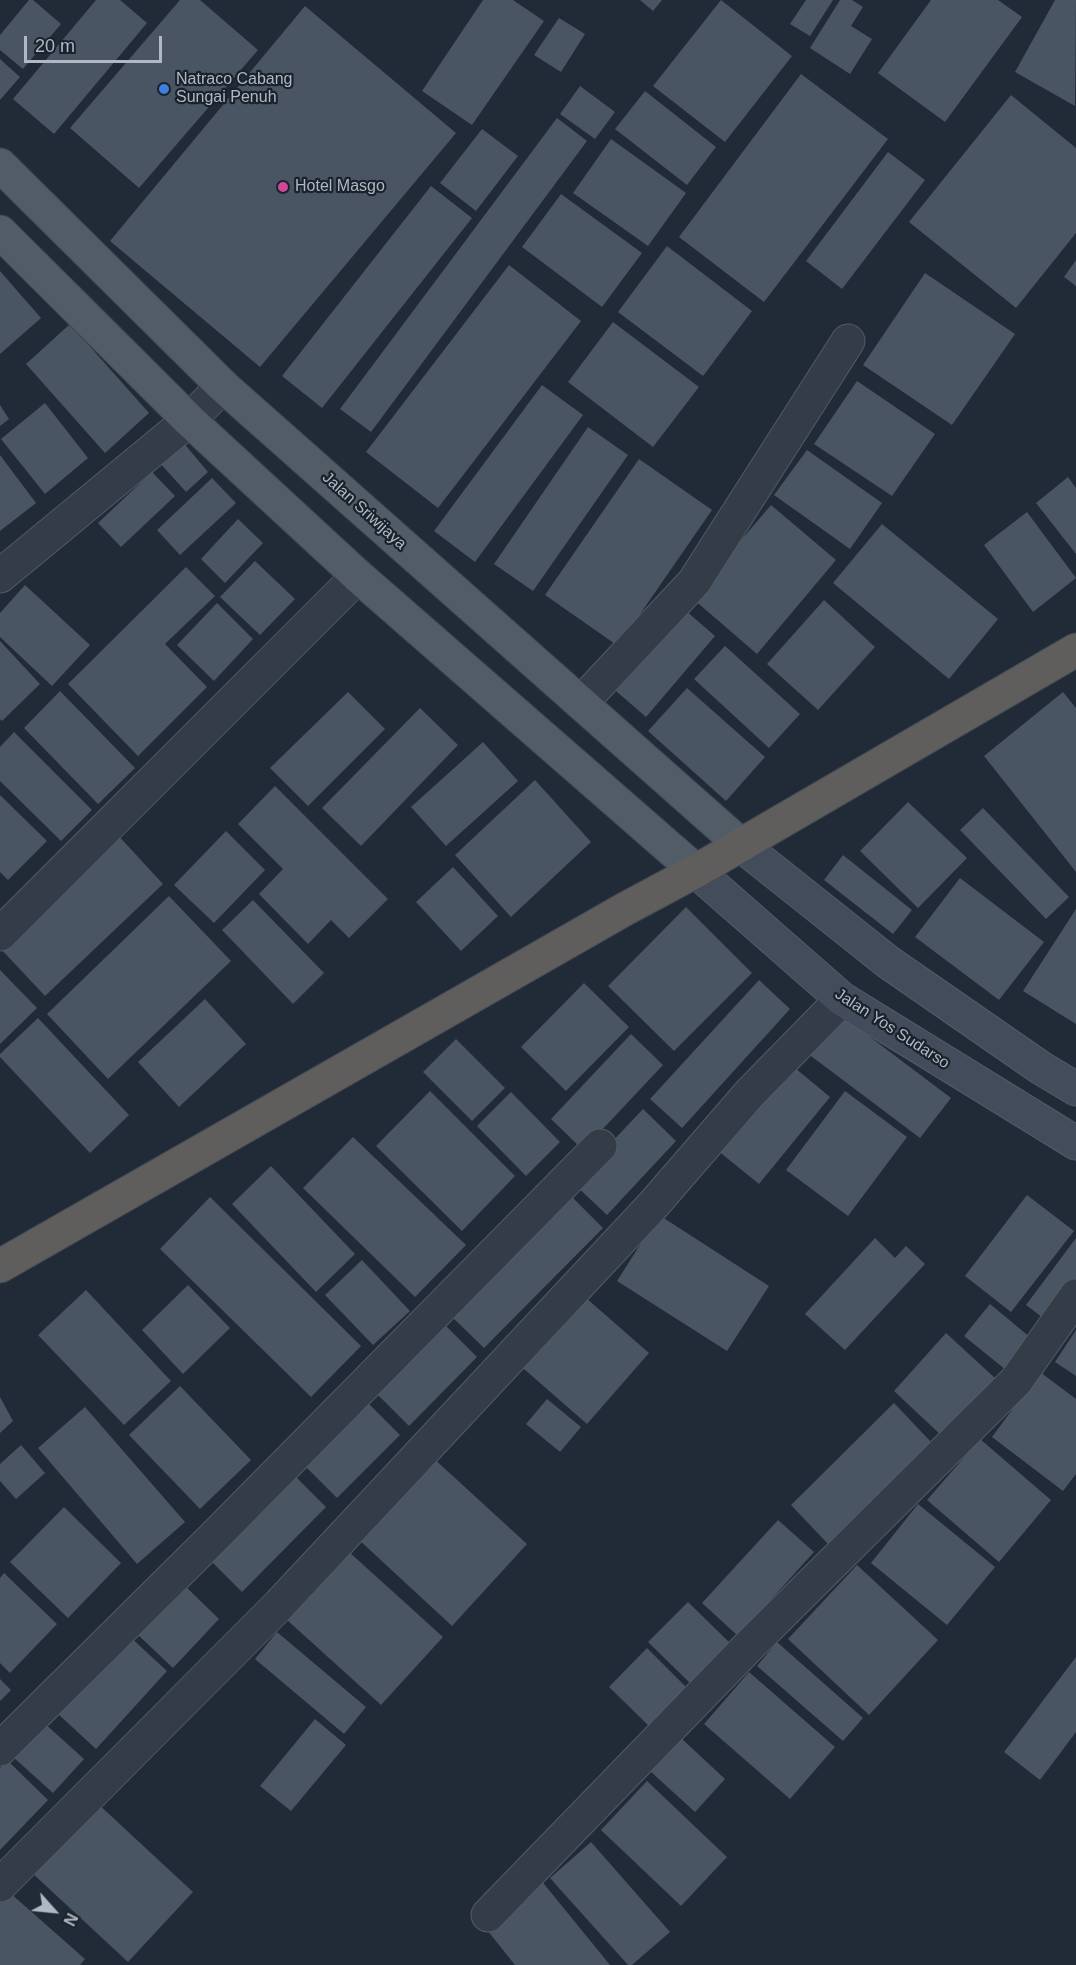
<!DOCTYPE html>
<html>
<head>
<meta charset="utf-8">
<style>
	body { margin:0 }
	#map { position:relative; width:1076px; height:1965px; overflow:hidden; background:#212b37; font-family:Helvetica,sans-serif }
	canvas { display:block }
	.north { position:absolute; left:24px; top:1881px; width:60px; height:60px; -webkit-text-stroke:4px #1a222c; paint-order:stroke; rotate:117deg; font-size:16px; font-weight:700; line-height:24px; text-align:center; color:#afb8c4 }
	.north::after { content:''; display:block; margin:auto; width:21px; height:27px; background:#afb8c4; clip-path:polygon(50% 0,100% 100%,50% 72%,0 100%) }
	.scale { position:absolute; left:24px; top:36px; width:138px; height:27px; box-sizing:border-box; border:3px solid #afb8c4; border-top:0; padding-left:8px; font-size:18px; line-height:21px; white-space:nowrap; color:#afb8c4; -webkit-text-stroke:4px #1a222c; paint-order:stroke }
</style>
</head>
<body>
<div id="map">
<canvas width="1076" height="1965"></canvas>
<div class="north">N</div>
<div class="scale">20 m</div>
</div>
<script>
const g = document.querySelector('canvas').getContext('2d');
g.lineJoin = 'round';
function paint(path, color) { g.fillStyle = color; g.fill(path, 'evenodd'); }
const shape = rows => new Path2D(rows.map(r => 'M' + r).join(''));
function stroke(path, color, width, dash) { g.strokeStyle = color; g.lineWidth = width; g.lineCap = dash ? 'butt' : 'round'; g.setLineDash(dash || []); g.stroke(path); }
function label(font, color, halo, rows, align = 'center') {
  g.font = font + ' Helvetica,sans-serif'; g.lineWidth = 4.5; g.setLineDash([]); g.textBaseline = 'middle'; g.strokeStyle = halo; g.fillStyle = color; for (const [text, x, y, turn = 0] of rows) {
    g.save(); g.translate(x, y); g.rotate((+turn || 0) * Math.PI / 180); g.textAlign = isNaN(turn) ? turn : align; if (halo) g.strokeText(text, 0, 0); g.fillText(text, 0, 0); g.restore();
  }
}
paint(shape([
	[29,0,33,0,61,24,23,69,0,50,0,35],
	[96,0,120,0,147,23,54,134,13,99],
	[180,0,200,0,258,50,139,188,70,128],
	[483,0,513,0,544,21,472,125,422,91],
	[640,0,662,0,653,11],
	[721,0,792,56,725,142,653,86],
	[806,0,833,0,810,36,790,24],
	[840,0,852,0,863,7,851,26,872,39,850,74,810,48],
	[931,0,998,0,1022,17,945,122,878,73],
	[1055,0,1076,0,1075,106,1015,72],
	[305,6,456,133,260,367,110,241],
	[559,18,585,34,561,72,534,55],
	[0,59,20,77,0,100],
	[801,74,888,139,764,302,679,237],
	[580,86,615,112,595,139,560,114],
	[645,91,716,147,687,185,615,129],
	[1011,95,1076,148,1076,233,1016,308,909,222],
	[557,118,587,141,371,432,340,409],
	[482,129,518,156,476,211,440,183],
	[611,139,686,193,648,246,573,193],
	[888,152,925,180,842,289,806,261],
	[431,186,472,218,322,408,282,376],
	[561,194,642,253,602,307,522,247],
	[667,246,752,311,703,376,618,312],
	[1076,260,1076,286,1064,277],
	[509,265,581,321,438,508,366,452],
	[0,271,41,318,0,354],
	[925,273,1015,334,952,425,863,365],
	[613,322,699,387,653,447,568,382],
	[70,324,149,413,105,453,26,364],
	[857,381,935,434,892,496,814,444],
	[542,385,583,415,475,562,434,531],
	[45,403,88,458,45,494,1,439],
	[0,405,9,419,0,426],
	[588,427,628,455,533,591,494,564],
	[182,441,208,472,186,492,159,462],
	[807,450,882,503,850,549,774,495],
	[0,455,36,503,0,531],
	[639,459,712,510,618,646,545,595],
	[152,472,175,496,121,547,98,523],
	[1068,477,1076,488,1076,554,1036,503],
	[212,478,236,503,180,555,157,530],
	[771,505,836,560,757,654,692,598],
	[1027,512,1076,578,1033,612,984,545],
	[238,519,263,543,225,583,201,559],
	[882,524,998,619,949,679,833,583],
	[255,561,295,599,260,635,220,597],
	[186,567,215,596,165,644,207,687,138,756,68,684],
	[25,585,90,645,52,686,0,637,0,613],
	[824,600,875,647,818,710,767,664],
	[217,603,253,639,214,681,177,645],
	[685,610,715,636,646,717,616,691],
	[0,641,40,684,2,721,0,719],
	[725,646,800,714,769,748,694,679],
	[687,688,765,757,726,801,648,731],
	[60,691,135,768,98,804,24,728],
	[348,692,385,729,308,806,270,768],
	[1063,692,1076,708,1076,872,984,756],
	[420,708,458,745,361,846,322,808],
	[14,732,92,810,61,841,0,781,0,747],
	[483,742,518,781,446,846,411,807],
	[535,780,591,842,511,917,455,855],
	[275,786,388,899,349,938,331,920,308,944,259,894,283,869,238,824],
	[0,795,47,841,8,880,0,872],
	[908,802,967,858,918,908,860,851],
	[983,808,1069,897,1046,919,960,830],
	[114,831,163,884,45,996,0,948],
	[226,831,265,870,214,923,174,885],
	[843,855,912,910,893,934,824,880],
	[453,867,498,916,461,951,416,902],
	[960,878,1044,942,999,1000,915,937],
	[169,896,231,961,108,1079,47,1014],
	[253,900,324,973,293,1004,222,930],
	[686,907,752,973,674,1051,608,986],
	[1076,909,1076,1024,1023,991],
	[0,970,37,1008,0,1044],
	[759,980,790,1009,682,1128,650,1099],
	[584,983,629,1027,566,1091,521,1047],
	[205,999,246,1044,179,1107,138,1062],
	[837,1012,951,1098,920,1138,807,1053],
	[38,1018,129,1115,90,1153,0,1057,0,1054],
	[631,1034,663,1065,583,1150,551,1119],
	[456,1039,505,1088,472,1121,423,1072],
	[789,1063,830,1097,759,1184,717,1150],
	[430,1091,515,1176,462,1231,376,1146],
	[845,1091,907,1137,848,1216,786,1170],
	[511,1092,560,1142,526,1176,477,1126],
	[643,1109,676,1141,607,1215,573,1183],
	[353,1137,466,1245,415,1297,303,1188],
	[271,1166,355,1254,316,1292,232,1204],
	[565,1190,603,1228,484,1348,446,1311],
	[1027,1195,1074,1231,1011,1312,965,1276],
	[210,1197,361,1346,311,1397,160,1249],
	[659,1215,769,1286,727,1351,617,1281],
	[875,1238,895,1258,906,1246,925,1264,845,1350,805,1314],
	[1076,1238,1076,1290,1051,1324,1026,1305],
	[362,1260,410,1311,373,1345,325,1295],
	[188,1285,230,1328,183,1374,142,1330],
	[86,1290,171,1381,124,1425,38,1335],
	[578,1291,649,1353,587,1424,516,1362],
	[990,1304,1031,1338,1006,1370,964,1336],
	[440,1320,477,1357,409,1426,372,1389],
	[1076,1330,1076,1376,1055,1362],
	[946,1333,996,1379,943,1437,894,1391],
	[1040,1372,1076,1399,1076,1474,1063,1491,992,1437],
	[180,1386,251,1460,200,1509,129,1435],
	[0,1397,13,1421,0,1433],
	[364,1399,400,1435,337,1498,301,1462],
	[547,1399,581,1427,560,1452,526,1424],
	[894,1403,932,1443,829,1545,791,1505],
	[85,1407,185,1522,137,1564,38,1448],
	[980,1439,1051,1500,999,1562,927,1500],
	[21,1445,45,1473,16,1499,0,1481,0,1464],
	[431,1456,527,1544,452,1626,357,1538],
	[289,1470,326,1507,242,1592,204,1554],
	[918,1504,995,1567,947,1625,871,1563],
	[64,1507,121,1563,68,1618,10,1562],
	[778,1520,814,1552,738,1636,702,1603],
	[348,1551,443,1637,381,1705,287,1620],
	[857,1565,938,1640,869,1715,788,1639],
	[4,1573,57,1624,10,1673,0,1663,0,1578],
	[181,1582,219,1619,173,1668,135,1632],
	[688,1602,731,1644,692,1685,648,1642],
	[277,1632,366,1707,344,1734,255,1659],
	[128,1635,167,1671,96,1749,57,1713],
	[777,1642,863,1718,843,1741,757,1666],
	[647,1648,689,1690,651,1728,609,1687],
	[1076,1657,1076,1732,1040,1780,1004,1752],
	[749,1672,835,1747,790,1799,704,1724],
	[0,1679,11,1690,0,1701],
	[315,1719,346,1745,291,1811,260,1786],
	[43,1722,84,1759,53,1793,13,1757],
	[681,1738,725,1779,695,1812,650,1771],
	[7,1760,48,1800,0,1850,0,1768],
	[647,1781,727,1857,681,1906,601,1830],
	[96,1802,193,1892,128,1962,31,1872],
	[591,1842,670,1932,632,1965,628,1965,550,1878],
	[540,1879,610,1965,515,1965,483,1925],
	[9,1892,85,1959,80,1965,0,1965,0,1902]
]), '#495563');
const minor = shape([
	[0,576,189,420,223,386],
	[581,703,694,582,848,341],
	[0,934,358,576],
	[0,1749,216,1535,600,1146],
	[0,1885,279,1605,654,1204,750,1093,842,999],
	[488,1915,749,1646,1016,1381,1076,1296]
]);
const secondary = shape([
	[741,845,888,962,1041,1068,1076,1089],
	[696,871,842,999,1076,1143]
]);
const primary = shape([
	[0,165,223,386,741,845],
	[0,232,189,420,358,576,696,871]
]);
const trunk = shape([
	[0,1266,625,909,696,871,1076,650]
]);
stroke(minor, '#525b65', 35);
stroke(secondary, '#525b65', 35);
stroke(primary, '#3e4651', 35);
stroke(trunk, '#3f4852', 35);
stroke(minor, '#343d47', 33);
stroke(secondary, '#434c5a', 33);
stroke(primary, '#525c67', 33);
stroke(trunk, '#605e5c', 33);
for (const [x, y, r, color] of [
	[164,89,6,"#3f7fe0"],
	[283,187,6,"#d1479c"]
]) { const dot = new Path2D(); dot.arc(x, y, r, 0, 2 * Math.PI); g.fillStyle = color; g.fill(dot); stroke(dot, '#1a222c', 2); }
label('16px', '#afb8c4', '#1a222c', [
	["Natraco Cabang",176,80],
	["Sungai Penuh",176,98],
	["Hotel Masgo",295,187]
], 'left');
label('16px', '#afb8c4', '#1a222c', [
	["Jalan Sriwijaya",364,511,42],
	["Jalan Yos Sudarso",892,1029,33]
]);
</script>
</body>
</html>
